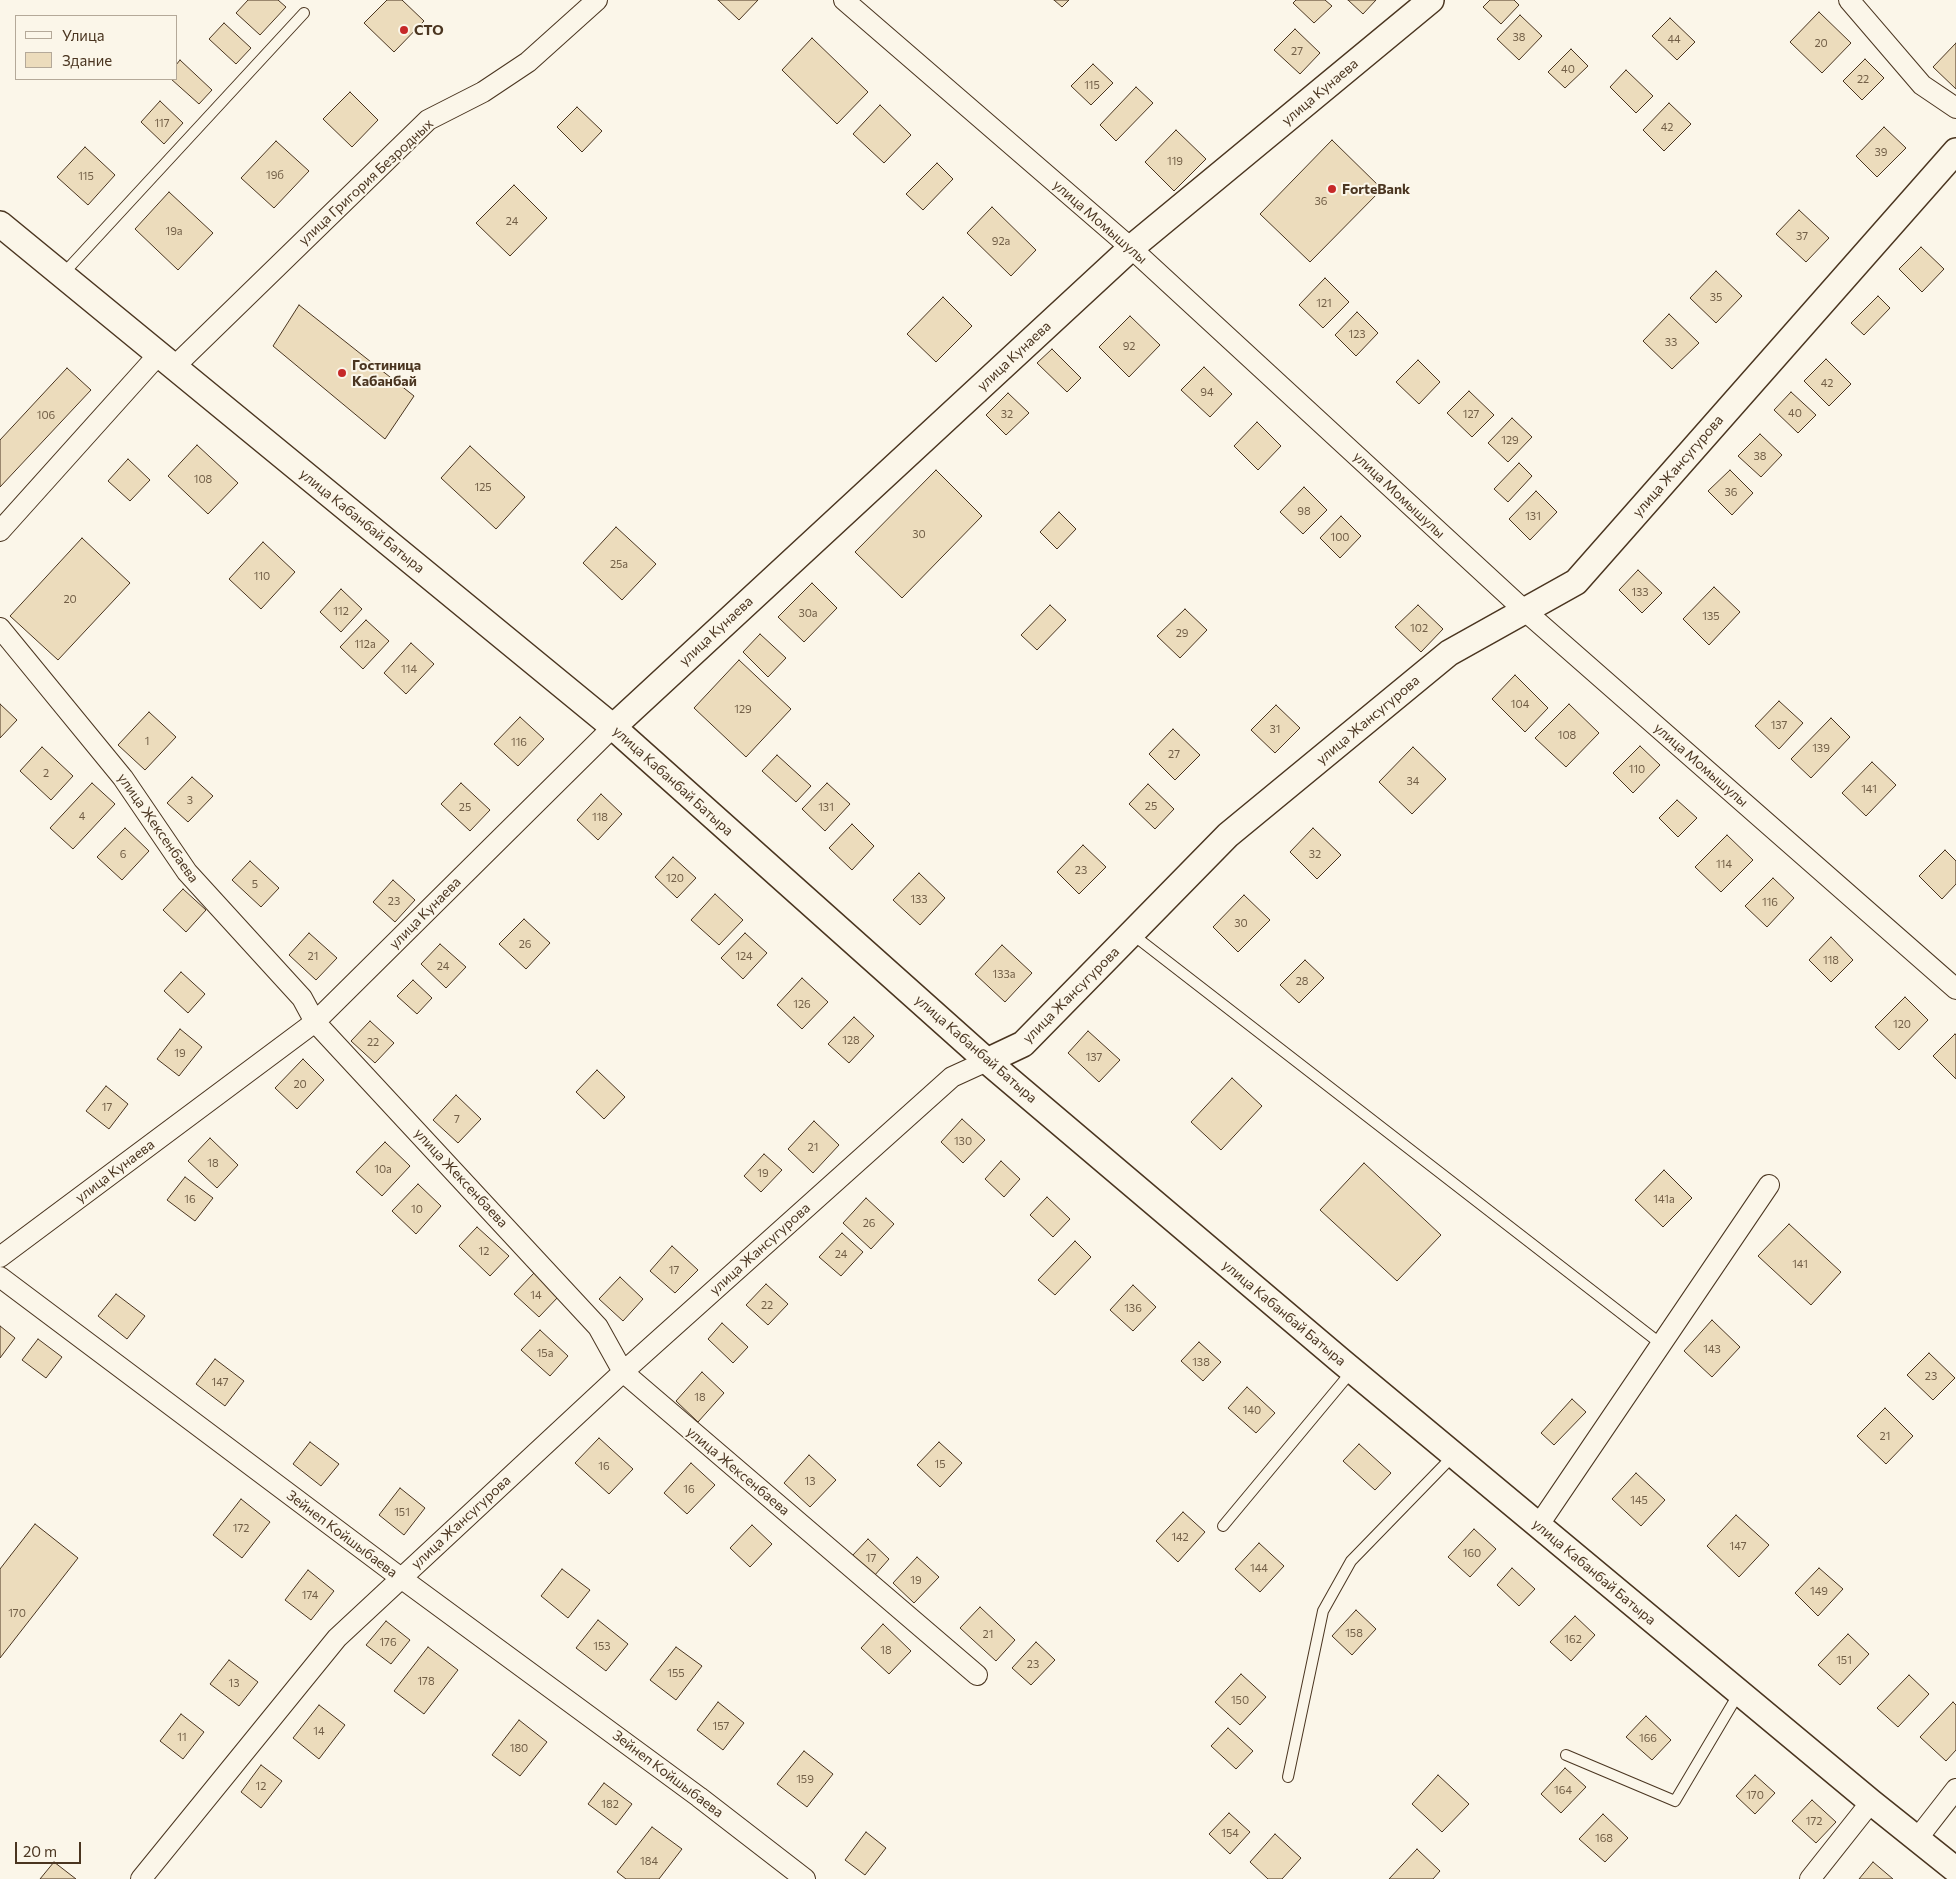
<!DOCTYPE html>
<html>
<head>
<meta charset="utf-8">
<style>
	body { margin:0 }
	#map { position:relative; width:1956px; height:1879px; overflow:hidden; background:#fbf6e9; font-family:Commissioner,sans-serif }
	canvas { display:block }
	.legend { position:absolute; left:15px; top:15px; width:162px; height:65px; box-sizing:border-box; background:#fbf6e9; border:1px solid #b4a999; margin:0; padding:6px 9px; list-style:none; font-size:15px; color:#4a3520 }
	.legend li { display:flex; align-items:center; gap:10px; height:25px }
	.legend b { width:25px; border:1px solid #b4a999 }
	.scale { position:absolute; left:15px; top:1842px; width:66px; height:22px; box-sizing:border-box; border:2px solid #4a3520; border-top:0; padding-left:6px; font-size:15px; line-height:18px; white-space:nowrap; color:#4a3520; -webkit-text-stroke:4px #fbf6e9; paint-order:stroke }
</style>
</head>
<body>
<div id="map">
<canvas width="1956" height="1879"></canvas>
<ul class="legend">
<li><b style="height:6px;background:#fbf6e9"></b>Улица</li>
<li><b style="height:14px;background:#ecdcbc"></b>Здание</li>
</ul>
<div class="scale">20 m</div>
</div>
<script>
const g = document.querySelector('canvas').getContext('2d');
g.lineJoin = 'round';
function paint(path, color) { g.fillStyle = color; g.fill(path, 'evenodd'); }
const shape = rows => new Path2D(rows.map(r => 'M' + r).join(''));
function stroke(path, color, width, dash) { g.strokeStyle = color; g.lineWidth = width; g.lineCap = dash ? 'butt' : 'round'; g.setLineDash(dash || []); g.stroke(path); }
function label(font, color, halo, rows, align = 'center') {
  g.font = font + ' Commissioner,sans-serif'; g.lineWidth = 4; g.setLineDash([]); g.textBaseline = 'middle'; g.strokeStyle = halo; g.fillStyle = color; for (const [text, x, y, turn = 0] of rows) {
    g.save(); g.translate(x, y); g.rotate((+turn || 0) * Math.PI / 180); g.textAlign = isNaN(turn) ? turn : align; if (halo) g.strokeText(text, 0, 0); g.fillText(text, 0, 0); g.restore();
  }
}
const building = shape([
	[248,0,278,0,286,7,260,35,236,13,248,0],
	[387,0,402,0,424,21,394,52,364,23,387,0],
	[718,0,758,0,739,20,718,0],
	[1054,0,1069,0,1062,7,1054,0],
	[1296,0,1325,0,1332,6,1314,23,1293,3,1296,0],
	[1348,0,1376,0,1363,14,1348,0],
	[1490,0,1514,0,1519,5,1501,24,1483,7,1490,0],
	[1819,12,1851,43,1822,73,1790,42,1819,12],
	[1520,15,1542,36,1519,60,1497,39,1520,15],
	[1670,18,1695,42,1677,60,1652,36,1670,18],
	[224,23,251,48,236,64,209,39,224,23],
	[1295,29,1320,53,1300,74,1274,50,1295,29],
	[812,38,868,92,837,124,782,70,812,38],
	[1956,43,1956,89,1933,67,1956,43],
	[1571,49,1588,66,1565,88,1548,72,1571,49],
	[1865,59,1884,78,1862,100,1843,81,1865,59],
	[180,60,212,90,199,104,171,79,176,79,176,65,180,60],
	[1093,64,1113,83,1091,105,1071,86,1093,64],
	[1626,70,1653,96,1636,113,1610,87,1626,70],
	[1136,87,1153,103,1116,141,1100,125,1136,87],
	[350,92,378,120,352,147,323,119,350,92],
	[160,101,183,123,164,144,141,122,160,101],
	[1669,103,1691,124,1664,151,1643,130,1669,103],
	[880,105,911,135,884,163,853,134,880,105],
	[577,107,602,131,582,152,557,127,577,107],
	[1884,127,1906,148,1877,177,1856,156,1884,127],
	[1176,130,1206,159,1174,191,1145,162,1176,130],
	[1332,140,1382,189,1310,262,1260,214,1332,140],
	[276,141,309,171,274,208,241,178,276,141],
	[85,147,115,175,88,205,57,177,85,147],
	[937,163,953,179,923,210,906,194,937,163],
	[514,185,547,218,510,256,476,223,514,185],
	[169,192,213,233,178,270,135,229,169,192],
	[992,207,1036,250,1011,276,967,233,992,207],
	[1799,210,1829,238,1806,262,1776,234,1799,210],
	[1921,247,1944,269,1922,292,1899,269,1921,247],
	[1716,271,1742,296,1716,323,1690,298,1716,271],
	[1325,278,1349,302,1323,328,1299,305,1325,278],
	[1878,296,1890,308,1864,335,1851,323,1878,296],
	[943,297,972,326,936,362,907,334,943,297],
	[299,305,414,396,385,439,273,346,299,305],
	[1357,312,1378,333,1356,356,1335,335,1357,312],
	[1669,314,1699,343,1672,369,1643,341,1669,314],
	[1130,316,1160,345,1129,377,1099,347,1130,316],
	[1052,349,1081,378,1067,392,1037,363,1052,349],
	[1826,359,1851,384,1829,406,1804,381,1826,359],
	[1418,360,1440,382,1419,404,1396,382,1418,360],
	[1204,367,1232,394,1210,417,1181,390,1204,367],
	[67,368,91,390,0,487,0,440,67,368],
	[1469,391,1494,415,1472,437,1447,413,1469,391],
	[1791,392,1816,415,1798,433,1774,410,1791,392],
	[1008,393,1029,413,1006,435,986,415,1008,393],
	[1512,418,1532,437,1508,462,1488,443,1512,418],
	[1257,422,1281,446,1258,470,1234,446,1257,422],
	[1760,434,1782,455,1761,477,1738,456,1760,434],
	[197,445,238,483,208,514,168,476,197,445],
	[470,446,525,497,496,529,441,478,470,446],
	[128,459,150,480,130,501,108,481,128,459],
	[1519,463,1532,476,1508,502,1494,489,1519,463],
	[936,470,982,516,902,598,855,552,936,470],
	[1730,470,1753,493,1732,515,1708,491,1730,470],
	[1304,487,1327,510,1303,534,1280,512,1304,487],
	[1536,491,1557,512,1530,540,1509,519,1536,491],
	[1059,512,1076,529,1057,549,1040,532,1059,512],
	[1341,516,1361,536,1340,558,1320,538,1341,516],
	[616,527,656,564,622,600,583,563,616,527],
	[82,538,130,583,58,660,10,616,82,538],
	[263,542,295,572,261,609,229,579,263,542],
	[1638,570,1662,593,1642,613,1619,590,1638,570],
	[812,583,837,608,804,642,778,617,812,583],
	[1714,587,1740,612,1709,645,1683,619,1714,587],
	[341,589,362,609,341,632,320,612,341,589],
	[1050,605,1066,620,1037,650,1021,635,1050,605],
	[1418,605,1443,629,1421,652,1395,627,1418,605],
	[1185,609,1207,630,1180,658,1157,636,1185,609],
	[366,620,389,641,363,669,340,647,366,620],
	[760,634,786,658,768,677,743,652,760,634],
	[411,643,434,664,406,694,384,673,411,643],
	[739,660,791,709,746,757,694,708,739,660],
	[1515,675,1548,708,1525,732,1492,699,1515,675],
	[1779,701,1803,723,1779,749,1755,726,1779,701],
	[0,704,17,720,0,738,0,704],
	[1569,704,1599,733,1566,767,1535,738,1569,704],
	[1276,705,1300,728,1275,753,1251,730,1276,705],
	[149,712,176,737,145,770,118,745,149,712],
	[520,717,544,739,518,766,494,744,520,717],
	[1831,718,1850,737,1811,778,1791,759,1831,718],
	[1173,729,1200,755,1175,780,1149,754,1173,729],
	[1640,746,1660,765,1633,793,1613,773,1640,746],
	[42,747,73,776,51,800,20,771,42,747],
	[1413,747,1446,779,1412,814,1379,782,1413,747],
	[777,755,811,786,796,802,762,771,777,755],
	[1872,762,1896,785,1866,816,1842,793,1872,762],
	[192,777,213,796,188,822,167,803,192,777],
	[92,783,115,804,73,849,50,828,92,783],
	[461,783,490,810,470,831,441,804,461,783],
	[827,783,850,804,825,831,802,809,827,783],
	[1148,784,1174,809,1155,829,1129,804,1148,784],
	[601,794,622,814,598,840,577,820,601,794],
	[1677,800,1697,818,1678,837,1659,818,1677,800],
	[852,824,874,846,852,870,829,848,852,824],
	[125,828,149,851,122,880,97,857,125,828],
	[1313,828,1341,855,1317,879,1290,852,1313,828],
	[1727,835,1753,860,1721,892,1695,867,1727,835],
	[1083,845,1106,867,1079,894,1057,872,1083,845],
	[1945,850,1956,861,1956,884,1942,899,1919,876,1945,850],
	[673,857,696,878,677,898,655,877,673,857],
	[250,861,279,888,261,907,232,880,250,861],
	[919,873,945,898,920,925,893,900,919,873],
	[1773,878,1794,898,1767,927,1745,906,1773,878],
	[393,880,415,900,395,922,373,902,393,880],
	[183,889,206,910,186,932,163,910,183,889],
	[715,894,743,920,719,945,691,920,715,894],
	[1244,895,1270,920,1238,952,1213,927,1244,895],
	[524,919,550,943,526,969,499,944,524,919],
	[309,933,337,958,316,980,289,955,309,933],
	[745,933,767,953,743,979,721,958,745,933],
	[1831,937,1853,960,1831,982,1809,960,1831,937],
	[440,944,466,967,446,988,421,964,440,944],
	[1002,945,1032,973,1005,1002,975,974,1002,945],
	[1305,960,1324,978,1299,1003,1280,985,1305,960],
	[181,972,205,994,188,1013,164,991,181,972],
	[802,978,828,1002,802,1029,777,1005,802,978],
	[413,980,432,998,417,1014,397,996,413,980],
	[1905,997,1928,1020,1899,1050,1875,1027,1905,997],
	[854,1017,874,1036,849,1063,828,1044,854,1017],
	[370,1021,394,1043,375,1063,351,1041,370,1021],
	[180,1029,202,1047,179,1076,157,1059,180,1029],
	[1088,1031,1120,1060,1099,1082,1068,1053,1088,1031],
	[1955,1034,1956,1035,1956,1079,1933,1056,1955,1034],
	[303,1059,324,1080,297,1109,275,1088,303,1059],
	[597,1070,625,1097,604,1119,576,1092,597,1070],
	[1232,1078,1262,1106,1221,1150,1191,1122,1232,1078],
	[106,1086,128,1104,109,1129,86,1111,106,1086],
	[456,1095,481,1119,458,1143,433,1120,456,1095],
	[962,1119,985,1140,963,1163,941,1142,962,1119],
	[814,1121,839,1145,813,1173,788,1149,814,1121],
	[210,1138,238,1165,217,1188,188,1161,210,1138],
	[385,1142,410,1166,382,1196,356,1172,385,1142],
	[764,1154,782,1170,761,1192,744,1176,764,1154],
	[1001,1161,1020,1179,1004,1197,985,1179,1001,1161],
	[1364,1163,1441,1235,1397,1281,1320,1210,1364,1163],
	[1664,1170,1692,1198,1663,1227,1635,1200,1664,1170],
	[185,1177,213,1198,195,1221,167,1200,185,1177],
	[418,1184,441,1206,416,1234,392,1211,418,1184],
	[1047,1197,1070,1219,1053,1237,1030,1215,1047,1197],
	[866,1198,894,1224,871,1249,843,1223,866,1198],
	[1789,1224,1841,1272,1811,1305,1758,1256,1789,1224],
	[477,1227,509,1256,490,1276,459,1246,477,1227],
	[842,1233,863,1252,841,1276,819,1257,842,1233],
	[1075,1241,1091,1257,1055,1295,1038,1280,1075,1241],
	[672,1246,698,1270,675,1293,650,1271,672,1246],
	[534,1273,559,1296,539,1317,514,1294,534,1273],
	[620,1277,643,1299,623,1321,599,1299,620,1277],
	[766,1284,788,1304,768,1325,746,1305,766,1284],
	[1133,1285,1156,1307,1133,1331,1110,1310,1133,1285],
	[116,1294,145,1316,127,1339,98,1316,116,1294],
	[1712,1320,1740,1347,1712,1377,1684,1351,1712,1320],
	[722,1323,748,1347,733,1363,708,1339,722,1323],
	[0,1326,15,1338,0,1358,0,1326],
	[540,1330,568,1356,550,1376,521,1350,540,1330],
	[38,1339,62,1357,46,1378,22,1360,38,1339],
	[1199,1342,1221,1362,1203,1381,1181,1361,1199,1342],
	[1929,1353,1955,1378,1933,1400,1907,1375,1929,1353],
	[215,1359,244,1381,225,1406,196,1384,215,1359],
	[702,1372,724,1393,698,1422,676,1401,702,1372],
	[1247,1387,1275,1413,1256,1433,1228,1408,1247,1387],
	[1572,1399,1586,1412,1554,1445,1541,1433,1572,1399],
	[1885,1408,1913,1436,1886,1464,1857,1436,1885,1408],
	[599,1438,633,1469,609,1494,575,1463,599,1438],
	[310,1442,339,1464,321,1486,293,1464,310,1442],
	[939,1442,962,1463,940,1487,917,1465,939,1442],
	[1359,1444,1391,1473,1375,1490,1343,1461,1359,1444],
	[809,1455,836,1480,810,1507,784,1483,809,1455],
	[691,1463,715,1485,687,1514,664,1493,691,1463],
	[1636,1473,1665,1500,1641,1526,1612,1499,1636,1473],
	[400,1488,425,1508,404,1535,379,1515,400,1488],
	[241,1499,270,1522,242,1558,213,1535,241,1499],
	[1183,1512,1205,1532,1178,1562,1156,1541,1183,1512],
	[1736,1515,1769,1545,1739,1577,1707,1546,1736,1515],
	[35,1524,78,1558,0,1658,0,1569,35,1524],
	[752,1525,772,1544,750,1567,730,1548,752,1525],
	[1474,1529,1496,1549,1470,1577,1448,1557,1474,1529],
	[868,1539,889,1559,874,1576,852,1556,868,1539],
	[1259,1543,1284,1566,1260,1592,1235,1569,1259,1543],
	[917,1557,939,1577,914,1603,893,1583,917,1557],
	[1512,1568,1535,1589,1519,1606,1497,1585,1512,1568],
	[1819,1568,1843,1589,1818,1616,1795,1593,1819,1568],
	[562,1569,590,1590,568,1618,541,1596,562,1569],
	[308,1570,334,1591,311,1620,285,1600,308,1570],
	[980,1607,1015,1640,996,1661,960,1628,980,1607],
	[1356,1610,1376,1629,1352,1655,1332,1636,1356,1610],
	[1575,1616,1595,1635,1571,1661,1550,1642,1575,1616],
	[598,1620,628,1644,606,1671,576,1648,598,1620],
	[386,1621,410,1640,391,1664,366,1645,386,1621],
	[883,1624,911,1651,889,1674,861,1648,883,1624],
	[1848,1634,1869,1654,1840,1685,1818,1665,1848,1634],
	[1036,1642,1055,1660,1031,1685,1012,1668,1036,1642],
	[428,1647,458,1670,424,1714,394,1691,428,1647],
	[676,1647,702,1666,676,1700,650,1680,676,1647],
	[229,1660,258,1682,239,1706,210,1684,229,1660],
	[1241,1674,1266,1697,1240,1725,1215,1702,1241,1674],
	[1909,1675,1929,1694,1898,1727,1877,1708,1909,1675],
	[718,1702,744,1723,723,1750,697,1730,718,1702],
	[1953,1702,1956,1705,1956,1750,1946,1761,1920,1737,1953,1702],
	[319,1705,345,1725,319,1759,293,1738,319,1705],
	[181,1714,204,1732,183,1759,160,1741,181,1714],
	[1646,1716,1671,1740,1652,1760,1626,1737,1646,1716],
	[519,1720,547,1742,520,1776,492,1755,519,1720],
	[1228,1728,1253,1751,1236,1769,1211,1746,1228,1728],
	[804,1751,833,1774,807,1807,777,1784,804,1751],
	[261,1765,282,1781,261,1808,241,1792,261,1765],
	[1565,1768,1586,1787,1561,1813,1541,1794,1565,1768],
	[1438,1775,1469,1804,1442,1832,1412,1804,1438,1775],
	[1755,1775,1775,1793,1755,1814,1736,1796,1755,1775],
	[604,1783,632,1804,616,1825,588,1804,604,1783],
	[1812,1800,1836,1822,1816,1843,1792,1821,1812,1800],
	[1229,1813,1250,1832,1230,1854,1209,1834,1229,1813],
	[1603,1814,1628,1838,1605,1862,1579,1839,1603,1814],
	[652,1827,682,1849,659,1879,626,1879,617,1872,652,1827],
	[866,1832,886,1848,865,1875,845,1860,866,1832],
	[1275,1834,1301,1858,1282,1879,1268,1879,1250,1862,1275,1834],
	[1417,1849,1440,1871,1433,1879,1389,1879,1417,1849],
	[54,1862,76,1879,40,1879,54,1862],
	[1873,1862,1893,1879,1859,1879,1873,1862]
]);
paint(building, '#ecdcbc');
stroke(building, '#4a3520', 1);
const service = shape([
	[63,274,304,13],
	[1132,934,1661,1344],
	[1223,1526,1352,1371],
	[1566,1755,1675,1801,1739,1693],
	[1288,1777,1323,1611,1351,1561,1454,1455]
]);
const minor = shape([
	[844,0,1131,248,1524,610,1956,989],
	[1849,0,1922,85,1956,108],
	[174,367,428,120,483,92,528,62,597,0],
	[0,531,159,354],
	[0,628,123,778,187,872,302,998,315,1022,598,1327,623,1372,977,1675],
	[0,1257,315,1022,613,727],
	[0,1277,401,1578,699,1797,805,1879],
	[1538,1526,1769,1185],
	[1917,1839,1956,1789],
	[141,1879,337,1638,623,1372,952,1077,987,1061],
	[1810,1879,1871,1802]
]);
const tertiary = shape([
	[0,224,613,727,987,1061,1341,1361,1871,1802,1956,1870],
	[613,727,1131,248,1431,0],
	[987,1061,1023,1044,1228,835,1449,653,1576,582,1956,151]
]);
stroke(service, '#4a3520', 12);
stroke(minor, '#4a3520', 22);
stroke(tertiary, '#4a3520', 28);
stroke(service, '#fbf6e9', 10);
stroke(minor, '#fbf6e9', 20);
stroke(tertiary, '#fbf6e9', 25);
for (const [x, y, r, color] of [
	[404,30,5,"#c62828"],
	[1332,189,5,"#c62828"],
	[342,373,5,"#c62828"]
]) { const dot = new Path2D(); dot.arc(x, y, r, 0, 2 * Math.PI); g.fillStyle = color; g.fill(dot); stroke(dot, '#fbf6e9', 2); }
label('11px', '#725f47', null, [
	["38",1519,37],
	["44",1674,39],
	["20",1821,43],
	["27",1297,51],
	["40",1568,69],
	["22",1863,79],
	["115",1092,85],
	["117",162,123],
	["42",1667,127],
	["39",1881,152],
	["119",1175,161],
	["19б",275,175],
	["115",86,176],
	["36",1321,201],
	["24",512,221],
	["19а",174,231],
	["37",1802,236],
	["92а",1001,241],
	["35",1716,297],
	["121",1324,303],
	["123",1357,334],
	["33",1671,342],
	["92",1129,346],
	["42",1827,383],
	["94",1207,392],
	["40",1795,413],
	["32",1007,414],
	["127",1471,414],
	["106",46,415],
	["129",1510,440],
	["38",1760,456],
	["108",203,479],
	["125",483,487],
	["36",1731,492],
	["98",1304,511],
	["131",1533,516],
	["30",919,534],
	["100",1340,537],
	["25а",619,564],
	["110",262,576],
	["133",1640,592],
	["20",70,599],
	["112",341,611],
	["30а",808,613],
	["135",1711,616],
	["102",1419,628],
	["29",1182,633],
	["112а",365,644],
	["114",409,669],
	["104",1520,704],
	["129",743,709],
	["137",1779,725],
	["31",1275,729],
	["108",1567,735],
	["1",147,741],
	["116",519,742],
	["139",1821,748],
	["27",1174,754],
	["110",1637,769],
	["2",46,773],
	["34",1413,781],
	["141",1869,789],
	["3",190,800],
	["25",1151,806],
	["25",465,807],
	["131",826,807],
	["4",82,816],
	["118",600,817],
	["6",123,854],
	["32",1315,854],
	["114",1724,864],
	["23",1081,870],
	["120",675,878],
	["5",255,884],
	["133",919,899],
	["23",394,901],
	["116",1770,902],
	["30",1241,923],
	["26",525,944],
	["21",313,956],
	["124",744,956],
	["118",1831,960],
	["24",443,966],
	["133а",1004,974],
	["28",1302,981],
	["126",802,1004],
	["120",1902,1024],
	["128",851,1040],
	["22",373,1042],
	["19",180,1053],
	["137",1094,1057],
	["20",300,1084],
	["17",107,1107],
	["7",457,1119],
	["130",963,1141],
	["21",813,1147],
	["18",213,1163],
	["10а",383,1169],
	["19",763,1173],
	["16",190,1199],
	["141а",1664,1199],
	["10",417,1209],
	["26",869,1223],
	["12",484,1251],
	["24",841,1254],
	["141",1800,1264],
	["17",674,1270],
	["14",536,1295],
	["22",767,1305],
	["136",1133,1308],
	["143",1712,1349],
	["15а",545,1353],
	["138",1201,1362],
	["23",1931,1376],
	["147",220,1382],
	["18",700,1397],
	["140",1252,1410],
	["21",1885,1436],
	["15",940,1464],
	["16",604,1466],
	["13",810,1481],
	["16",689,1489],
	["145",1639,1500],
	["151",402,1512],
	["172",241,1528],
	["142",1180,1537],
	["147",1738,1546],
	["160",1472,1553],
	["17",871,1558],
	["144",1259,1568],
	["19",916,1580],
	["149",1819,1591],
	["174",310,1595],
	["170",17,1613],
	["158",1354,1633],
	["21",988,1634],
	["162",1573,1639],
	["176",388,1642],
	["153",602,1646],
	["18",886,1650],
	["151",1844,1660],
	["23",1033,1664],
	["155",676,1673],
	["178",426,1681],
	["13",234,1683],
	["150",1240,1700],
	["157",721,1726],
	["14",319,1731],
	["11",182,1737],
	["166",1648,1738],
	["180",519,1748],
	["159",805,1779],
	["12",261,1786],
	["164",1563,1790],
	["170",1755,1795],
	["182",610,1804],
	["172",1814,1821],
	["154",1230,1833],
	["168",1604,1838],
	["184",649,1861]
]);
label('bold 14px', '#4a3520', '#fbf6e9', [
	["СТО",414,30],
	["ForteBank",1342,189],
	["Гостиница",352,365],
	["Кабанбай",352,381]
], 'left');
label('14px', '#4a3520', '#fbf6e9', [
	["улица Кунаева",1320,92,-40],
	["улица Григория Безродных",366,182,-43],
	["улица Момышулы",1100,222,41],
	["улица Кунаева",1014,356,-43],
	["улица Жансугурова",1678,466,-49],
	["улица Момышулы",1399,495,43],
	["улица Кабанбай Батыра",362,521,39],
	["улица Кунаева",716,631,-43],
	["улица Жансугурова",1368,720,-40],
	["улица Момышулы",1701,765,41],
	["улица Кабанбай Батыра",673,781,42],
	["улица Жексенбаева",158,828,55],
	["улица Кунаева",425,913,-45],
	["улица Жансугурова",1071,995,-45],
	["улица Кабанбай Батыра",976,1049,41],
	["улица Кунаева",115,1171,-37],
	["улица Жексенбаева",461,1178,47],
	["улица Жансугурова",760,1249,-42],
	["улица Кабанбай Батыра",1284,1313,40],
	["улица Жексенбаева",738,1471,40],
	["улица Жансугурова",461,1522,-43],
	["Зейнеп Койшыбаева",342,1534,37],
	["улица Кабанбай Батыра",1594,1572,40],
	["Зейнеп Койшыбаева",668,1774,37]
]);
</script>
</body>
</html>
